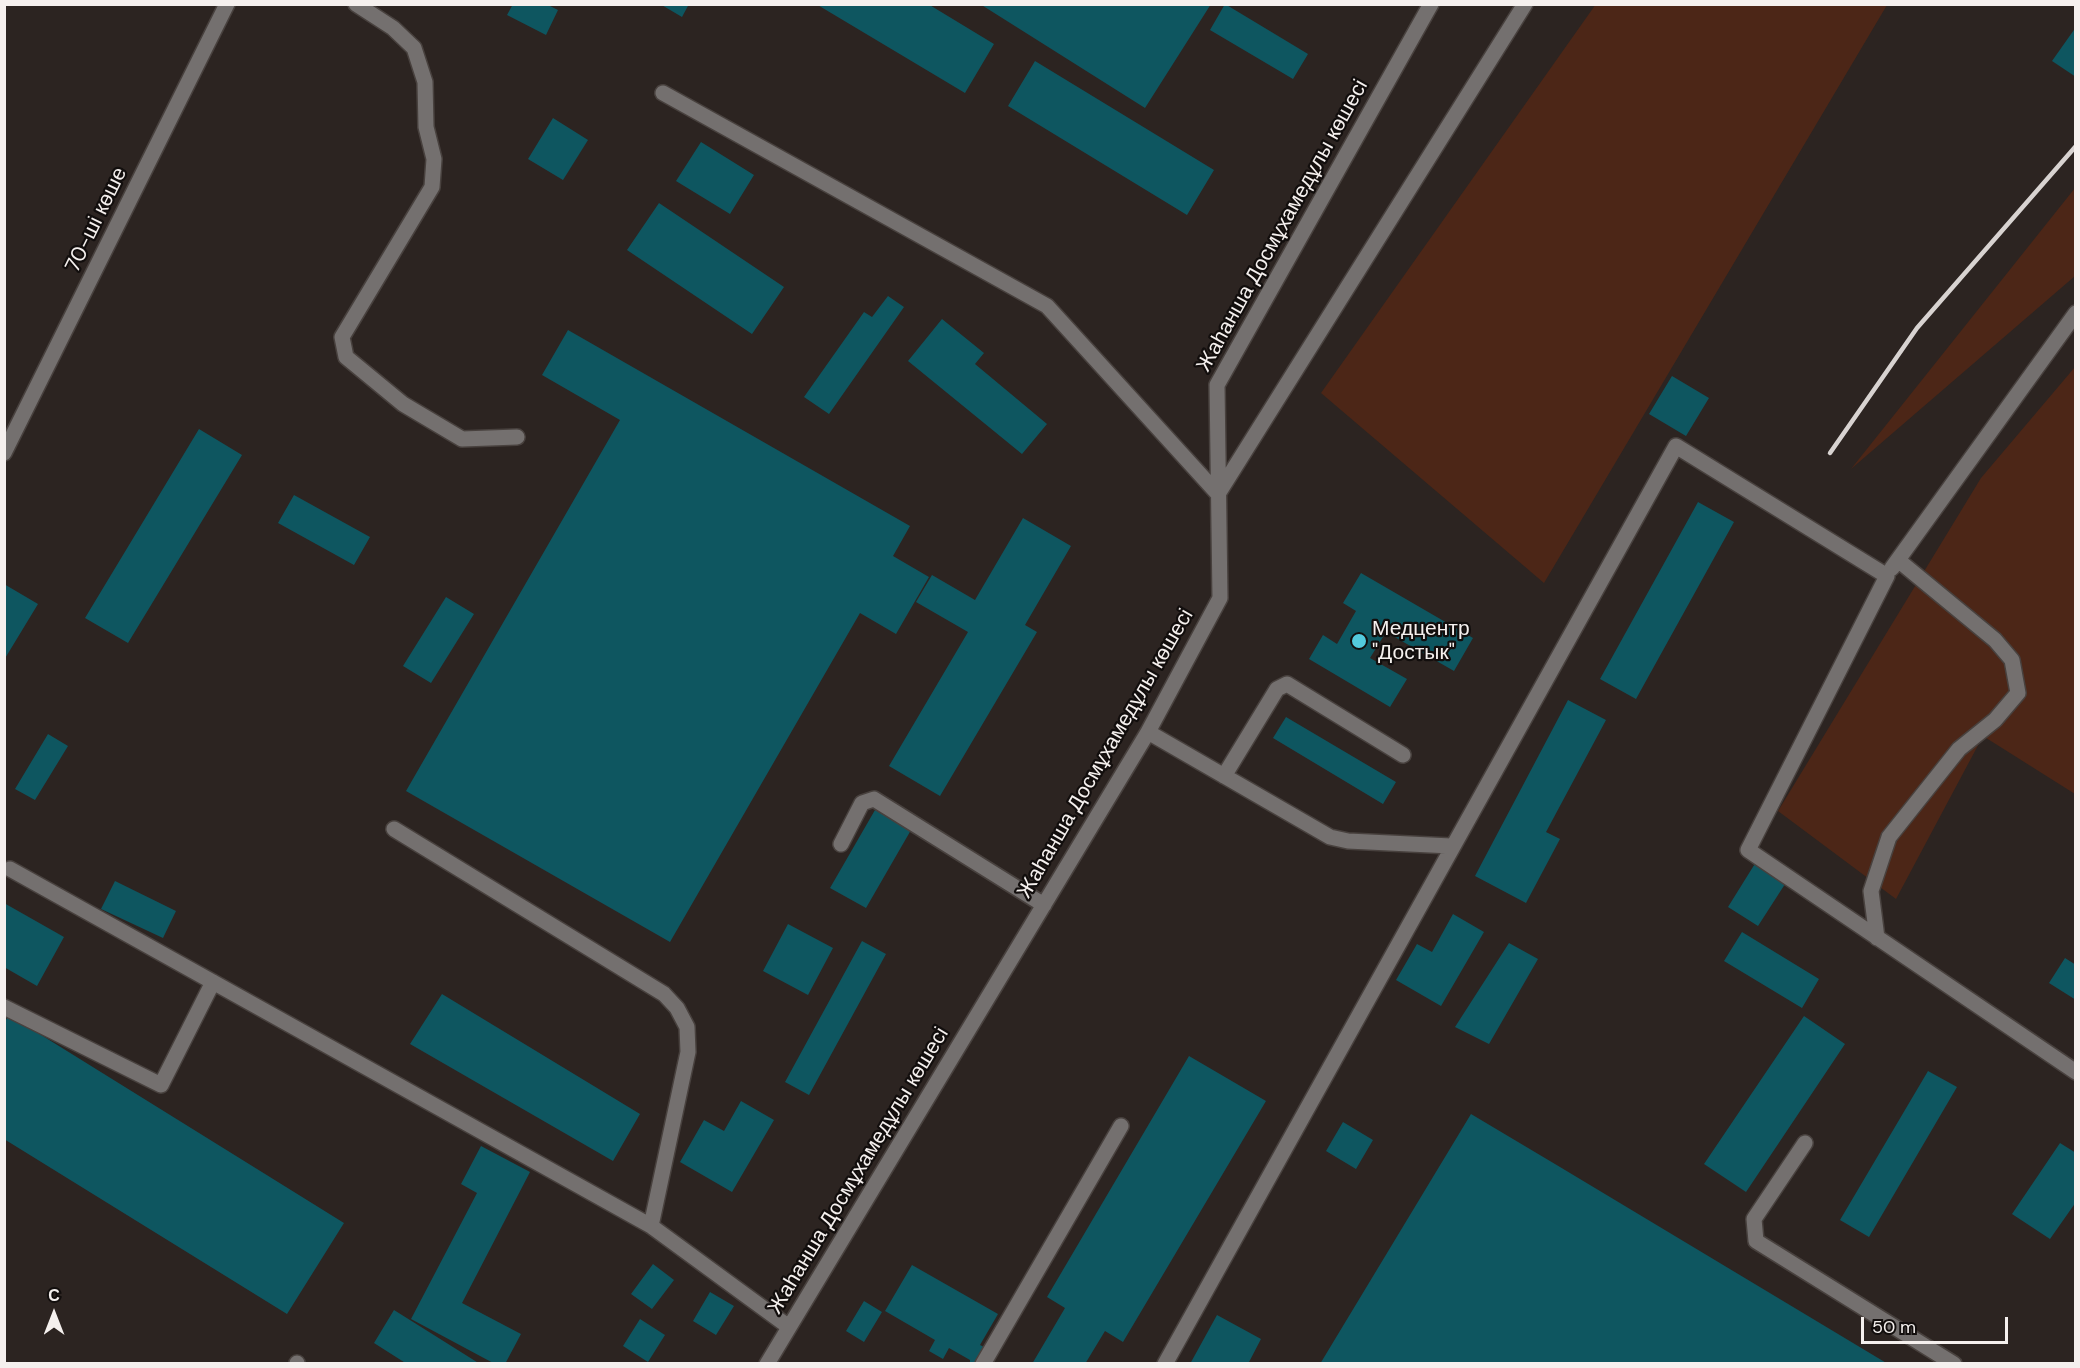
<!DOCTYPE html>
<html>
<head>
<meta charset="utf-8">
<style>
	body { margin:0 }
	#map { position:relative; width:2080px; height:1368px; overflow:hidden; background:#2c2421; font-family:"DM Sans",sans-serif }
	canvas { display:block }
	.frame { position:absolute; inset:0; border:6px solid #f5f0ee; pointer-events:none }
	.north { position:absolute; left:24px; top:1284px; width:60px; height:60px; -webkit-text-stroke:4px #120e0d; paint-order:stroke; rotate:0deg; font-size:16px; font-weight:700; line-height:24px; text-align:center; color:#f5f0ee }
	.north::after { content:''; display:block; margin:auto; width:21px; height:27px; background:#f5f0ee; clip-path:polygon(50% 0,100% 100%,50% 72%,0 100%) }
	.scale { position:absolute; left:1861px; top:1317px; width:147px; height:27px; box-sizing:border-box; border:3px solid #f5f0ee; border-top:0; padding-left:8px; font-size:18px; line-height:21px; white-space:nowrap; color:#f5f0ee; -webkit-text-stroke:4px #120e0d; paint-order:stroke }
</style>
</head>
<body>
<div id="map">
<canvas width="2080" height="1368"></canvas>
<div class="frame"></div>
<div class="north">С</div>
<div class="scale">50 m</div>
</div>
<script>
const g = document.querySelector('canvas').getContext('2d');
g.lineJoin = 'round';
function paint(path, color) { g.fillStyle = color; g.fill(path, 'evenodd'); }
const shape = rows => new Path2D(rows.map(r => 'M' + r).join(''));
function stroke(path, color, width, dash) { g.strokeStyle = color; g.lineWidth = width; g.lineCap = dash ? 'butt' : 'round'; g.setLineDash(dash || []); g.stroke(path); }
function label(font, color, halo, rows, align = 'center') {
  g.font = font + ' "DM Sans",sans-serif'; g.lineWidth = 4.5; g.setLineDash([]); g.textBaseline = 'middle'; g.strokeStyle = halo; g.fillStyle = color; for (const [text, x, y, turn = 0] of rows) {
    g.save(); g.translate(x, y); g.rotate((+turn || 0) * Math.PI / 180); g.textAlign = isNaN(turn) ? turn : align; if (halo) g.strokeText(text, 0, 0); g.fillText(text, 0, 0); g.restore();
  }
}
paint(shape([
	[1596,4,1887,5,1544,583,1321,393],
	[2075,188,2075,276,1851,469],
	[2075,367,2075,794,1983,736,1896,899,1778,811,1981,478]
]), '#4c2617');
paint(shape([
	[513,4,546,4,558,10,546,35,507,15],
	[660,4,689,4,682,17],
	[816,4,928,4,994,44,965,93],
	[980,4,1211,4,1145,108],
	[1225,4,1308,54,1293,79,1210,30],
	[2076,27,2076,77,2052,61],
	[1035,61,1214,170,1187,215,1008,106],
	[553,118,588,140,563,180,528,159],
	[701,142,754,175,730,214,676,181],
	[659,203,784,287,752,334,627,250],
	[888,296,904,307,829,414,804,397,864,312,872,317],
	[942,319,984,353,975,364,1047,424,1022,454,908,361],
	[568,330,910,526,893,556,929,577,896,634,860,613,670,942,406,791,620,420,542,375],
	[1672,376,1709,398,1686,436,1649,414],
	[199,429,242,455,128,643,85,618],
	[294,495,370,537,354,565,278,523],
	[1698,502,1734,522,1636,699,1600,679],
	[1023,518,1071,546,1025,625,1037,632,940,796,889,766,968,632,916,602,932,575,975,600],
	[1361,573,1473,638,1454,671,1386,632,1370,658,1407,679,1390,707,1309,659,1323,635,1337,644,1356,611,1343,603],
	[4,584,38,604,4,660],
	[446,597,474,614,431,683,403,666],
	[1568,700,1606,720,1546,832,1560,839,1526,903,1475,876],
	[1286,717,1396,782,1383,804,1273,738],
	[48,734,68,746,35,800,15,789],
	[875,810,911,830,866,908,830,888],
	[1756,862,1787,881,1758,926,1728,907],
	[115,881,176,911,163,938,101,909],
	[4,903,64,937,37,986,4,967],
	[1453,914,1484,932,1441,1006,1396,980,1417,944,1432,952],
	[788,924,833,948,808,995,763,971],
	[1742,932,1819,979,1802,1008,1724,961],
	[862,941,886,954,809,1095,785,1082],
	[1509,943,1538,959,1489,1044,1455,1027],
	[2065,958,2076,965,2076,1000,2049,983],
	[442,994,640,1114,613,1161,410,1044],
	[9,1015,344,1223,287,1314,4,1139,4,1023],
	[1804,1016,1845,1044,1746,1192,1704,1164],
	[1189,1056,1266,1101,1123,1342,1105,1331,1085,1364,1032,1364,1065,1308,1047,1297],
	[1928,1071,1957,1087,1869,1237,1840,1220],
	[741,1101,774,1120,732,1192,680,1162,704,1120,724,1131],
	[1471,1114,1560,1167,1888,1364,1320,1364],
	[1343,1122,1373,1140,1356,1169,1326,1151],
	[2060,1143,2076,1153,2076,1202,2050,1239,2012,1214],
	[481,1146,530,1172,462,1303,521,1334,505,1364,495,1364,411,1319,477,1193,461,1184],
	[653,1264,674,1280,652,1309,631,1294],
	[912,1265,998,1314,980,1345,988,1349,979,1364,970,1364,970,1360,949,1348,943,1359,929,1351,935,1340,885,1311],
	[710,1292,734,1306,716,1335,693,1321],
	[864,1301,882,1312,864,1342,846,1331],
	[394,1310,480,1364,407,1364,374,1343],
	[1217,1315,1261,1339,1248,1364,1190,1364],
	[640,1319,665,1335,648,1362,623,1346]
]), '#0e5660');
const minor = shape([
	[356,4,393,28,414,48,425,82,426,127,434,159,432,187,342,337,346,357,403,404,462,439,517,437],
	[663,93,1047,306,1218,494,1525,4],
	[4,453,227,4],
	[1892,568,2076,313],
	[1148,732,1330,837,1348,841,1451,846],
	[1224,776,1277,689,1287,684,1403,755],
	[394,829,664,994,677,1008,687,1027,688,1052,651,1226],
	[841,844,862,803,874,799,1044,905],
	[10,869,651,1226,789,1327],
	[1877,938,1871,891,1889,837,1959,749,1995,720,2018,693,2012,660,1995,640,1898,560],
	[4,1007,161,1085,213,982],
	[1805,1143,1754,1219,1756,1241,1954,1364],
	[297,1364,297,1363],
	[767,1364,1148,732,1220,598,1217,385,1431,4],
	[983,1364,1121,1126],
	[1165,1364,1676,446,1887,576,1748,850,2076,1072]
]);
stroke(minor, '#48413e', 18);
stroke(minor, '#74706f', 15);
stroke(shape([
	[1830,453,1917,328,2076,146]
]), '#d8d3d1', 4.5);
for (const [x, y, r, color] of [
	[1359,641,8,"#53cadc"]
]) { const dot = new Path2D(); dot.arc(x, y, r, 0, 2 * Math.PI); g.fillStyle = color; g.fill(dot); stroke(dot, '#120e0d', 2); }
label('21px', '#f5f0ee', '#120e0d', [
	["70-ші көше",97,220,-64],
	["Жаһанша Досмұхамедұлы көшесі",1283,226,-61],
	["Жаһанша Досмұхамедұлы көшесі",1106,754,-60],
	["Жаһанша Досмұхамедұлы көшесі",859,1171,-59]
]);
label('21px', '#f5f0ee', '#120e0d', [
	["Медцентр",1372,629],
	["\"Достык\"",1372,653]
], 'left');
</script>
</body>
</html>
